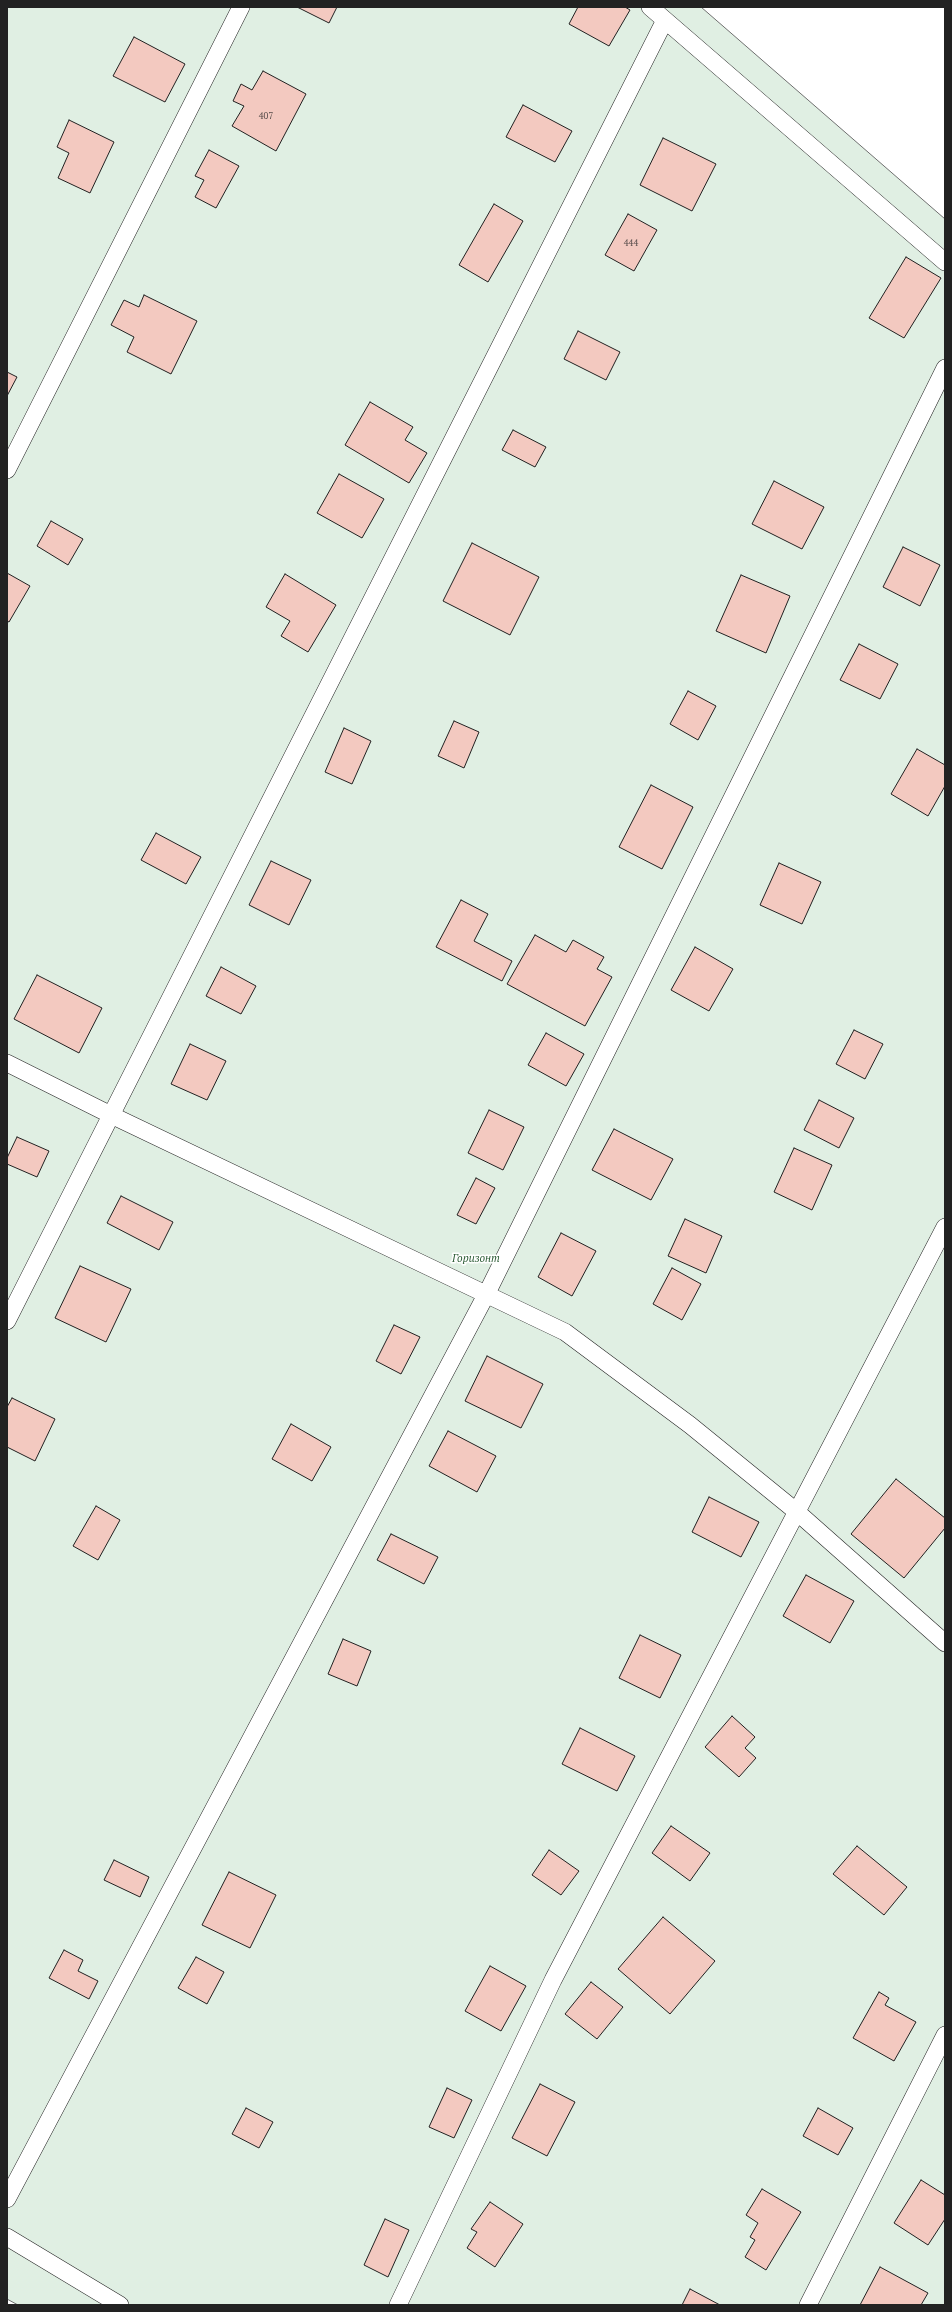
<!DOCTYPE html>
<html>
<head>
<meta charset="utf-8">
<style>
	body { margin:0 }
	#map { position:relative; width:952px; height:2312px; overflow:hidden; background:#fff; font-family:"PT Serif",serif }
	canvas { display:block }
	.frame { position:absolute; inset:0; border:8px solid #222; pointer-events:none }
</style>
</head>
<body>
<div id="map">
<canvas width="952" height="2312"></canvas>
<div class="frame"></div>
</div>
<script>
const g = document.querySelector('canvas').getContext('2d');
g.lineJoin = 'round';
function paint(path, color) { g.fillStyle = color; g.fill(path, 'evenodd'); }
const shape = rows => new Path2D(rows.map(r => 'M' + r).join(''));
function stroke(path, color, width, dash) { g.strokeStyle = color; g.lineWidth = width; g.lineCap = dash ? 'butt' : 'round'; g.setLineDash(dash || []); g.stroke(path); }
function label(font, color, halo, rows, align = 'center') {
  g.font = font + ' "PT Serif",serif'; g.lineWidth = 3; g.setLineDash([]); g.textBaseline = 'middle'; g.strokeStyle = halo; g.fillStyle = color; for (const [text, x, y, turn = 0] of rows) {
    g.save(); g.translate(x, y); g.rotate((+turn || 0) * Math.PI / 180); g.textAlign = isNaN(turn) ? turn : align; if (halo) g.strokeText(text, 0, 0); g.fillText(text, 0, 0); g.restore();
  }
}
const green = shape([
	[7,7,701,7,945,219,945,2305,18,2305,7,2299,7,7]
]);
paint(green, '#e0efe3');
stroke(green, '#6f6f6f', 1);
const building = shape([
	[297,7,337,7,329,23,297,7],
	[578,7,625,7,630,10,609,46,569,24,578,7],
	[134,37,185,64,165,102,113,76,134,37],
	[263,71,306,94,276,151,232,126,244,106,233,101,241,84,252,90,263,71],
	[523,105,572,131,555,162,506,137,523,105],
	[69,120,114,142,90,193,58,178,69,153,57,147,69,120],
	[663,138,716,164,692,211,640,185,663,138],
	[209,150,239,166,216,208,195,197,204,180,195,176,209,150],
	[494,204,523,221,488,282,459,265,494,204],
	[628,214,657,230,634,271,605,255,628,214],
	[906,257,941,278,904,338,869,318,906,257],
	[144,295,197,321,171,374,127,352,134,337,111,325,124,300,139,307,144,295],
	[578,331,620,352,606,380,564,359,578,331],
	[7,372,17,377,7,396,7,372],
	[370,402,413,427,405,440,427,453,409,483,345,445,370,402],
	[513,430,546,447,535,467,502,450,513,430],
	[339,474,384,499,362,538,317,513,339,474],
	[774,481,824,507,802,549,752,524,774,481],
	[51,521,83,539,68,565,37,546,51,521],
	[472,543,539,577,510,635,443,601,472,543],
	[903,547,940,565,920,606,883,587,903,547],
	[7,573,30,586,9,622,7,621,7,573],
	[285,574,336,605,308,652,281,636,290,621,266,607,285,574],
	[741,575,790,596,766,653,716,631,741,575],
	[859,644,898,664,880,699,840,680,859,644],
	[688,691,716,706,698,740,670,724,688,691],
	[454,721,479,732,464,768,438,756,454,721],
	[344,728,371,741,352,784,325,772,344,728],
	[917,749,945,765,945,786,928,816,891,794,917,749],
	[651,785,693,807,662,869,619,847,651,785],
	[156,833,201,857,186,884,141,860,156,833],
	[271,861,311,880,289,925,249,905,271,861],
	[779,863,821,882,802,924,760,905,779,863],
	[461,900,488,914,474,941,512,961,502,981,436,947,461,900],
	[535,935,566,952,573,940,604,957,597,969,612,977,585,1026,507,984,535,935],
	[695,947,733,969,709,1011,671,990,695,947],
	[221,967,256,986,241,1014,206,996,221,967],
	[37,975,102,1008,79,1053,14,1019,37,975],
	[854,1030,883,1044,865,1079,836,1064,854,1030],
	[546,1033,584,1054,566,1086,528,1065,546,1033],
	[190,1044,226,1061,207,1100,171,1084,190,1044],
	[819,1100,854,1118,839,1148,804,1130,819,1100],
	[489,1110,524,1127,503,1170,468,1153,489,1110],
	[614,1129,673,1159,651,1200,592,1170,614,1129],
	[17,1137,49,1151,37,1177,7,1164,7,1158,17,1137],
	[794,1148,832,1165,812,1210,774,1192,794,1148],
	[476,1178,495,1188,476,1224,457,1215,476,1178],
	[121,1196,173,1222,159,1250,107,1223,121,1196],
	[685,1219,722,1236,706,1273,668,1256,685,1219],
	[561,1233,596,1251,572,1296,538,1277,561,1233],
	[80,1266,131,1289,106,1342,55,1318,80,1266],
	[672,1268,701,1284,682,1320,653,1304,672,1268],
	[394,1325,420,1337,401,1374,376,1361,394,1325],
	[487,1356,543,1384,521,1428,465,1401,487,1356],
	[12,1398,55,1419,35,1461,7,1447,7,1407,12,1398],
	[291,1424,331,1447,312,1481,272,1459,291,1424],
	[448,1431,496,1456,477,1492,429,1466,448,1431],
	[896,1479,945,1518,945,1528,904,1578,851,1534,896,1479],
	[709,1497,759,1522,741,1557,692,1532,709,1497],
	[96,1506,120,1520,98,1560,73,1546,96,1506],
	[391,1534,438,1557,424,1584,377,1560,391,1534],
	[806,1575,854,1601,830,1643,783,1616,806,1575],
	[640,1635,681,1655,660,1698,619,1678,640,1635],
	[343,1639,371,1651,357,1686,328,1674,343,1639],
	[732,1716,755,1737,745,1748,756,1758,739,1777,705,1747,732,1716],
	[580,1728,635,1756,617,1791,562,1764,580,1728],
	[671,1826,710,1853,690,1881,652,1853,671,1826],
	[857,1846,907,1887,884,1915,833,1874,857,1846],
	[549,1850,579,1871,561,1895,532,1875,549,1850],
	[114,1860,149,1877,140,1897,104,1880,114,1860],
	[229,1872,276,1895,250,1948,202,1925,229,1872],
	[663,1917,715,1961,670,2014,618,1969,663,1917],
	[64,1950,83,1960,78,1971,98,1981,89,1999,49,1978,64,1950],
	[196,1957,224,1972,207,2004,178,1988,196,1957],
	[490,1966,526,1986,501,2031,465,2011,490,1966],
	[591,1982,623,2007,597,2039,565,2014,591,1982],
	[879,1992,889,1998,885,2005,916,2022,894,2061,853,2038,879,1992],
	[540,2084,575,2102,547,2156,512,2138,540,2084],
	[447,2088,472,2100,454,2138,429,2127,447,2088],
	[246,2108,273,2122,259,2148,232,2134,246,2108],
	[818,2108,853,2128,838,2155,803,2136,818,2108],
	[921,2180,945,2195,945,2219,928,2245,894,2223,921,2180],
	[762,2189,801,2212,766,2270,745,2257,755,2240,750,2237,758,2223,746,2215,762,2189],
	[490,2202,523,2224,495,2267,467,2248,477,2232,471,2229,490,2202],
	[385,2219,409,2230,388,2277,364,2265,385,2219],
	[880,2267,928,2293,921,2305,860,2305,880,2267],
	[690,2289,720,2305,682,2305,690,2289]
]);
paint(building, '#f3c9c0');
stroke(building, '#222', 1);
const service = shape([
	[650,7,945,262],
	[7,470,241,7],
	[7,1063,111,1115,565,1332,690,1425,797,1512,945,1643],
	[7,1321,664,22],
	[7,2199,486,1295,945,368],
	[7,2237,120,2305],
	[398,2305,553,1980,945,1227],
	[808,2305,945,2035]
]);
stroke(service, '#222', 18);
stroke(service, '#fff', 17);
label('9px', '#564c4a', null, [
	["407",266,116],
	["444",631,243]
]);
label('italic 11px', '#2f5e38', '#fff', [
	["Горизонт",476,1259]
]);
</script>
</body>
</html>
